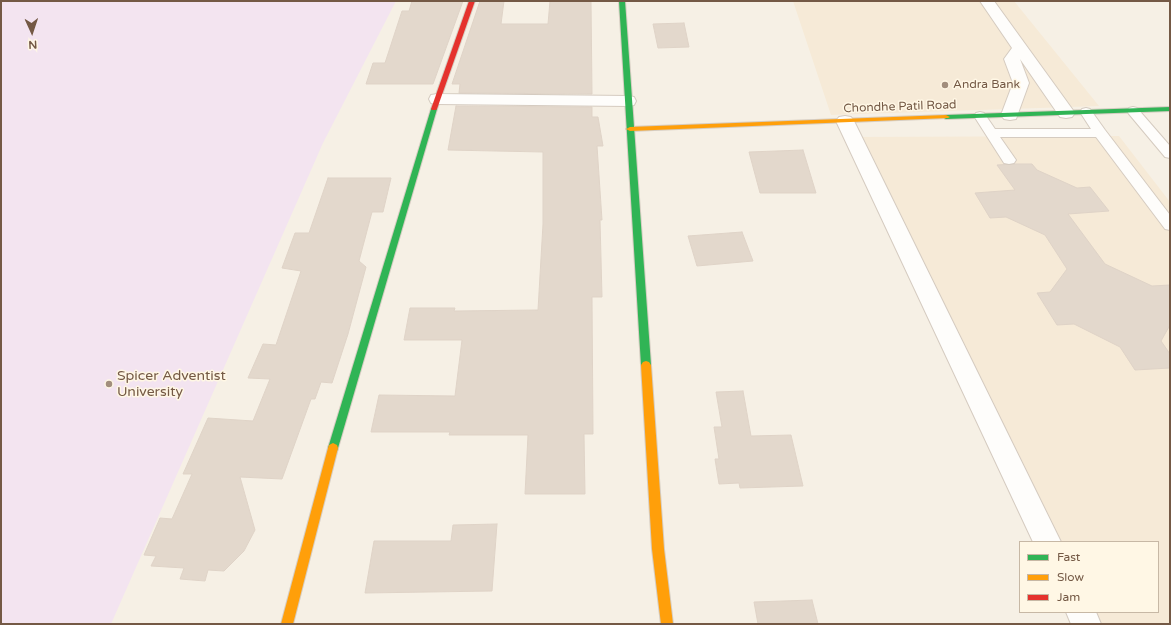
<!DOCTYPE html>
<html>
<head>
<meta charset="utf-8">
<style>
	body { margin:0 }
	#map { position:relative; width:1171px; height:625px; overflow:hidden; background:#f6f0e5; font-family:"Varela Round",sans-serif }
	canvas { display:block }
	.frame { position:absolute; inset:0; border:2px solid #745945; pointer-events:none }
	.legend { position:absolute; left:1019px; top:541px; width:140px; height:72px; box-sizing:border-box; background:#fff7e5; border:1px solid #c7b8a5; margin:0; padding:5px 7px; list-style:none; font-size:12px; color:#745945 }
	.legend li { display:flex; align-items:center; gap:8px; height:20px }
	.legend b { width:20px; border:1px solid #c7b8a5 }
	.north { position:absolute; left:12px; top:12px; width:40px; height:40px; -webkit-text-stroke:3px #fff7e5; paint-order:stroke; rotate:177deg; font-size:11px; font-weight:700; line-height:16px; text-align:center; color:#745945 }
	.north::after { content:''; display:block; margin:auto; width:14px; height:18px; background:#745945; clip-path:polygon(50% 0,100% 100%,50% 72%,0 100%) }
</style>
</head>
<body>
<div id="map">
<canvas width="1171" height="625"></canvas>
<div class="frame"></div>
<ul class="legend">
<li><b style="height:5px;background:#30b455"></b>Fast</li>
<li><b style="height:5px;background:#ff9f0a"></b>Slow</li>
<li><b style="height:5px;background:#e5322d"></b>Jam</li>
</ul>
<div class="north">N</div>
</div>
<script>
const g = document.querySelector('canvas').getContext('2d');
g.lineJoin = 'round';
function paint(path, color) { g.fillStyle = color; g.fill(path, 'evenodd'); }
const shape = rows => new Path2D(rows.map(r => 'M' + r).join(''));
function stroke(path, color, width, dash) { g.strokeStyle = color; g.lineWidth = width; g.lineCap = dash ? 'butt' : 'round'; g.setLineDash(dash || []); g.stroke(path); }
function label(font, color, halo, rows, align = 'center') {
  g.font = font + ' "Varela Round",sans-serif'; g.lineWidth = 3; g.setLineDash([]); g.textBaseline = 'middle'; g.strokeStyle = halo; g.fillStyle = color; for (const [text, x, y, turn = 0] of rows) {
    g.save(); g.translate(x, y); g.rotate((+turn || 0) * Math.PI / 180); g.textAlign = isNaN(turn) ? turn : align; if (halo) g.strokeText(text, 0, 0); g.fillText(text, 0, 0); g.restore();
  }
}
paint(shape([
	[793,1,1014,1,1099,106,831,115],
	[1119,136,1170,202,1170,624,1080,624,1075,612,1158,612,1158,542,1041,542,848,137]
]), '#f6ead7');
paint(shape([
	[1,1,396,1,323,143,111,624,1,624]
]), '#f3e4f0');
const building = shape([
	[412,1,463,1,433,84,366,84,373,63,385,63,402,11,409,11,412,1],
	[480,1,504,1,501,24,548,24,550,1,591,1,592,94,459,93,460,84,452,84,480,1],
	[684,23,689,47,658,48,653,24,684,23],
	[456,106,592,107,592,117,598,117,603,146,597,146,602,220,600,220,602,297,592,297,593,434,584,434,585,494,525,494,528,435,449,435,450,432,371,432,379,395,455,396,462,340,404,340,410,308,455,308,454,311,538,310,543,224,543,152,448,150,456,106],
	[803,150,816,193,760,193,749,152,803,150],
	[1014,164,1032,164,1037,170,1077,188,1090,187,1109,211,1068,214,1105,264,1152,286,1170,285,1170,325,1161,341,1170,354,1170,368,1135,370,1120,347,1074,324,1057,325,1037,293,1050,292,1067,269,1045,235,1006,217,990,218,975,193,1015,190,997,165,1014,164],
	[328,178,391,178,383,212,372,212,359,261,366,267,348,334,332,383,321,382,315,399,311,399,282,479,240,477,255,530,244,551,224,571,208,570,205,581,180,579,184,568,151,566,156,556,144,555,160,518,172,519,192,474,183,474,208,418,253,421,270,379,248,378,263,344,276,345,301,271,282,268,295,233,309,233,328,178],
	[742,232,753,261,697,266,688,236,742,232],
	[743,391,751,436,791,435,803,486,740,488,739,483,719,484,715,459,719,459,714,427,722,427,716,392,743,391],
	[497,524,492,591,365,593,374,541,451,541,453,525,497,524],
	[812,600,818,624,758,624,754,602,812,600]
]);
paint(building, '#e3d8cc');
stroke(building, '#dfd3c7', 1);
const lane = shape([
	[1133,107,1137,108,1170,146,1170,158,1165,157,1129,114,1127,111,1129,108,1133,107],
	[1086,108,1090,109,1105,130,1170,215,1170,230,1165,229,1096,137,1000,137,1016,160,1014,163,1009,164,1004,163,974,116,976,113,980,112,984,113,995,129,1091,129,1080,112,1082,109,1086,108]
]);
const street = shape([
	[980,1,994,1,1075,113,1072,117,1066,118,1060,117,1020,59,1029,83,1016,119,1010,120,1004,119,1001,115,1013,83,1004,59,1012,48,980,1],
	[437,94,628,96,634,97,636,101,634,105,628,106,437,104,431,103,429,99,431,95,437,94],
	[845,116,851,117,854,121,1061,542,1033,542,836,121,839,117,845,116],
	[1066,612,1096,612,1101,624,1071,624,1066,612]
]);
const fast = shape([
	[619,1,625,1,651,365,649,368,646,369,643,368,641,365,619,1],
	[434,107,437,109,338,448,337,451,333,453,329,451,328,448,431,109,434,107],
	[1170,107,1170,111,946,119,942,117,946,115,1170,107]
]);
const slow = shape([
	[946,115,950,117,948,118,630,131,626,129,630,127,946,115],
	[646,361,649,362,651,365,664,549,673,624,661,624,652,549,641,365,643,362,646,361],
	[333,443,337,445,338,448,293,624,281,624,328,448,329,445,333,443]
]);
const jam = shape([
	[469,1,475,1,437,109,436,110,432,110,431,109,469,1]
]);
stroke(lane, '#d5cbc0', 2);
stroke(street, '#d5cbc0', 2);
stroke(fast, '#d6cdc2', 2);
stroke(slow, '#d6cdc2', 2);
stroke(jam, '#d6cdc2', 2);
paint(lane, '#fefdfb');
paint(street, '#fefdfb');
paint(fast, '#30b455');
paint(slow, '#ff9f0a');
paint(jam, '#e5322d');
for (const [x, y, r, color] of [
	[945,85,4,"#a28e7d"],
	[109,384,4,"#a28e7d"]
]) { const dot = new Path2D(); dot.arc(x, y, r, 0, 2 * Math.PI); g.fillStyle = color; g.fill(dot); stroke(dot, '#fff7e5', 1.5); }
label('12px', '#745945', '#fff7e5', [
	["Andra Bank",953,85]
], 'left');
label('12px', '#745945', '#fff7e5', [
	["Chondhe Patil Road",900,107,-2]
]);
label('14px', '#745945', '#fff7e5', [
	["Spicer Adventist",117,376],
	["University",117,392]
], 'left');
</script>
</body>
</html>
